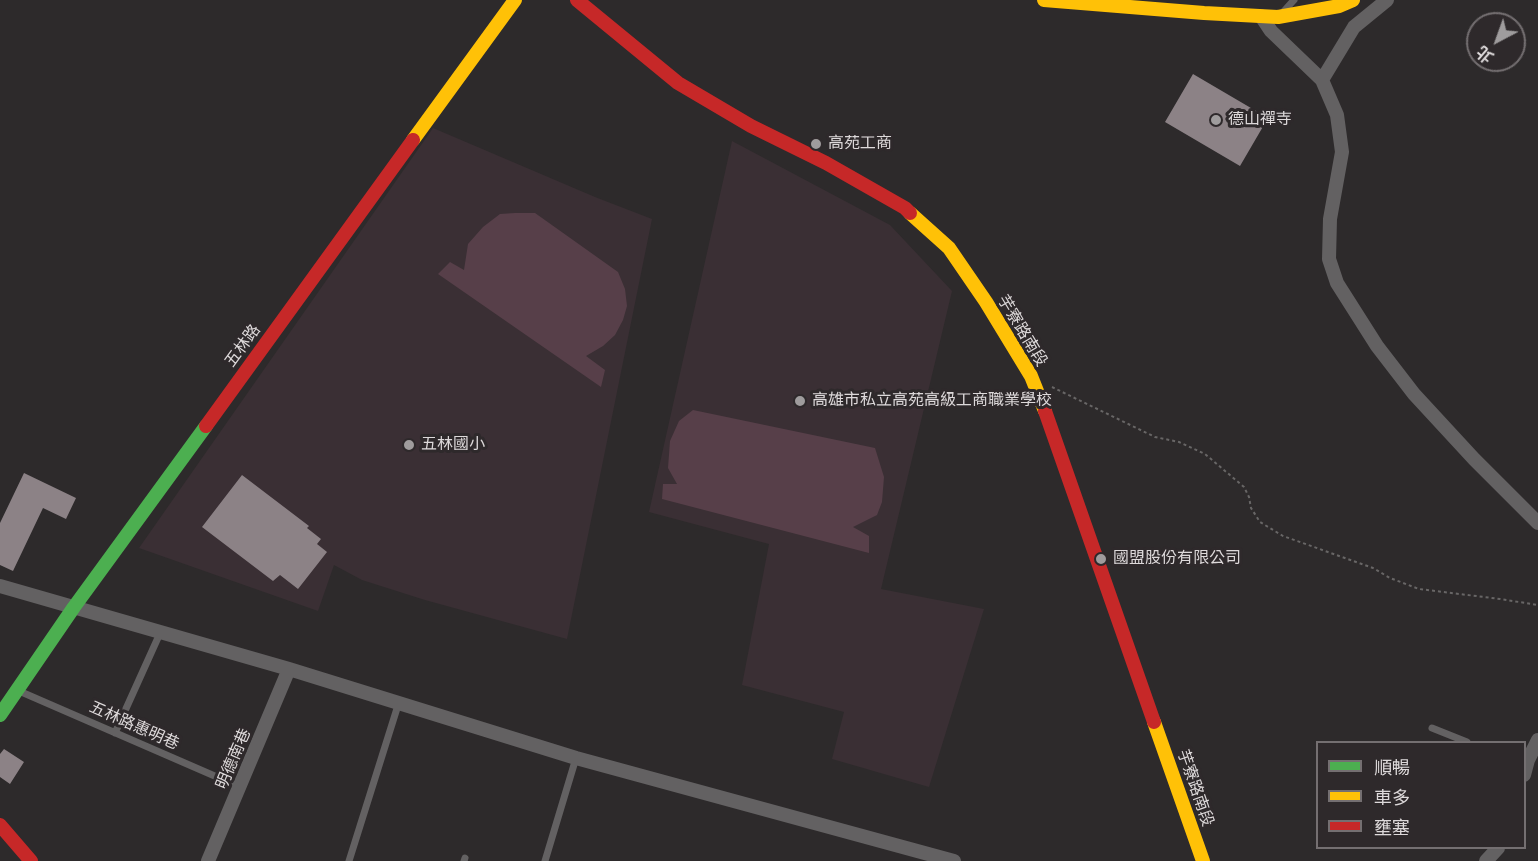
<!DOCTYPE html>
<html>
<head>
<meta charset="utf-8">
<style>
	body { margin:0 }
	#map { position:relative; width:1538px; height:861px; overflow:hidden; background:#2d2a2b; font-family:"Fira Sans Condensed","Noto Sans TC",sans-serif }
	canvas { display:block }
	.legend { position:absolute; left:1316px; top:741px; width:210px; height:108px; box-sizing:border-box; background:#2e292b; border:2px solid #746f71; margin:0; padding:8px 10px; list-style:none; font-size:18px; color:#ddd9da }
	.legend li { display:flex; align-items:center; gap:12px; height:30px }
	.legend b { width:30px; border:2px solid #746f71 }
	.north { position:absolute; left:1466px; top:12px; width:60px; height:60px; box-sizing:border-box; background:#2e292b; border:2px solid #746f71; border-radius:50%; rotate:221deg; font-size:16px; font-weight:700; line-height:24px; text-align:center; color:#ddd9da }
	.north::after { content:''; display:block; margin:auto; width:21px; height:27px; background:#9f9c9d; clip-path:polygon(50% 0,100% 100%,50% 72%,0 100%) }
</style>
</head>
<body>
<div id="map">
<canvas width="1538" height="861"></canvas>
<ul class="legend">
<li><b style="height:8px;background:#4caf50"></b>順暢</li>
<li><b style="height:8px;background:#ffc107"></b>車多</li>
<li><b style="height:8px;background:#c62828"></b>壅塞</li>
</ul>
<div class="north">北</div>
</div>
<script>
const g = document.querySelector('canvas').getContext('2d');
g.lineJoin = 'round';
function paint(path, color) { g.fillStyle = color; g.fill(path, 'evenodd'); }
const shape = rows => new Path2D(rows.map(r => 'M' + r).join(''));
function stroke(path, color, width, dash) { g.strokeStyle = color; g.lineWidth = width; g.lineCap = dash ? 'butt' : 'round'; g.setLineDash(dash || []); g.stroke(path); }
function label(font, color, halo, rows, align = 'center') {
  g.font = font + ' "Fira Sans Condensed","Noto Sans TC",sans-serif'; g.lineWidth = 6; g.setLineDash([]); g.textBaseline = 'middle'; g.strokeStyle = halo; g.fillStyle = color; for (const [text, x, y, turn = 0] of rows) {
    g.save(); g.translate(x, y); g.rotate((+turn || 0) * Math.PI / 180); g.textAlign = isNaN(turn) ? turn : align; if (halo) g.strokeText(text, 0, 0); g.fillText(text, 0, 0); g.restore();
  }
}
paint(shape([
	[433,128,595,197,652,219,567,639,425,600,362,580,334,565,318,611,139,548],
	[732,141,890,225,952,291,881,589,984,609,929,787,832,759,844,712,742,685,769,544,649,512]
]), '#3a2f34');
paint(shape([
	[515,213,535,213,618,272,625,289,627,306,623,320,615,335,603,346,586,356,605,370,601,387,438,274,450,262,464,270,468,244,483,227,500,214],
	[693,410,875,448,884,477,882,502,877,515,853,527,869,536,869,553,662,499,663,484,677,484,668,468,670,441,679,421]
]), '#573f49');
paint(shape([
	[1193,74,1268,118,1240,166,1165,122],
	[24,473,76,498,66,519,43,508,13,571,0,565,0,523],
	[242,475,309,526,307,528,321,539,317,544,327,552,298,589,280,575,273,581,202,527],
	[4,749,24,762,10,784,0,777,0,754]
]), '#8c8286');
stroke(shape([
	[1052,387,1155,437,1179,442,1205,454,1244,487,1249,497,1251,508,1260,522,1283,536,1373,568,1390,578,1419,589,1500,599,1538,605]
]), '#686666', 2, [3, 3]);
stroke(shape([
	[1284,11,1294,0],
	[19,691,240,787],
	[1432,728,1467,742],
	[115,733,161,631],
	[349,861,399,702],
	[464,861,465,858],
	[545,861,576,758]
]), '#636162', 7);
stroke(shape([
	[1261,16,1271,31,1322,80,1337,115,1342,152,1330,219,1329,259,1337,283,1377,346,1414,394,1474,459,1538,523],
	[1322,80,1354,27,1387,0],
	[0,586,289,669,576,758,954,861],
	[1524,775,1528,760,1538,740],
	[208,861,289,669],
	[1486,861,1498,848]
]), '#636162', 14);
stroke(shape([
	[0,715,74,607,206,426]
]), '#4caf50', 14);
stroke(shape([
	[1044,0,1204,13,1278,17,1339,6,1353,0],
	[413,140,515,0],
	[910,213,949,248,986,302,1031,376,1045,411],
	[1154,722,1203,861]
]), '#ffc107', 14);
stroke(shape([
	[577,0,678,83,751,126,826,163,905,208,910,213],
	[1045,411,1154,722],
	[206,426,413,140],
	[0,825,31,861]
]), '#c62828', 14);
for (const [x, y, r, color] of [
	[1216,120,6,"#9f9c9d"],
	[816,144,6,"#9f9c9d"],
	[800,401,6,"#9f9c9d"],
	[409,445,6,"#9f9c9d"],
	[1101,559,6,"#9f9c9d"]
]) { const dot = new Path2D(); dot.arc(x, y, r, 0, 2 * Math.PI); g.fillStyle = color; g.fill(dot); stroke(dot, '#2e292b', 2); }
label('16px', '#ddd9da', '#2e292b', [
	["德山禪寺",1228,120],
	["高苑工商",828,144],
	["高雄市私立高苑高級工商職業學校",812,401],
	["五林國小",421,445],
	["國盟股份有限公司",1113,559]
], 'left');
label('16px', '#ddd9da', '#2e292b', [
	["芋寮路南段",1022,331,59],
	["五林路",243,346,-54],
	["五林路惠明巷",134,726,24],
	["明德南巷",234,759,-67],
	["芋寮路南段",1195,788,71]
]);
</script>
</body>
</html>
